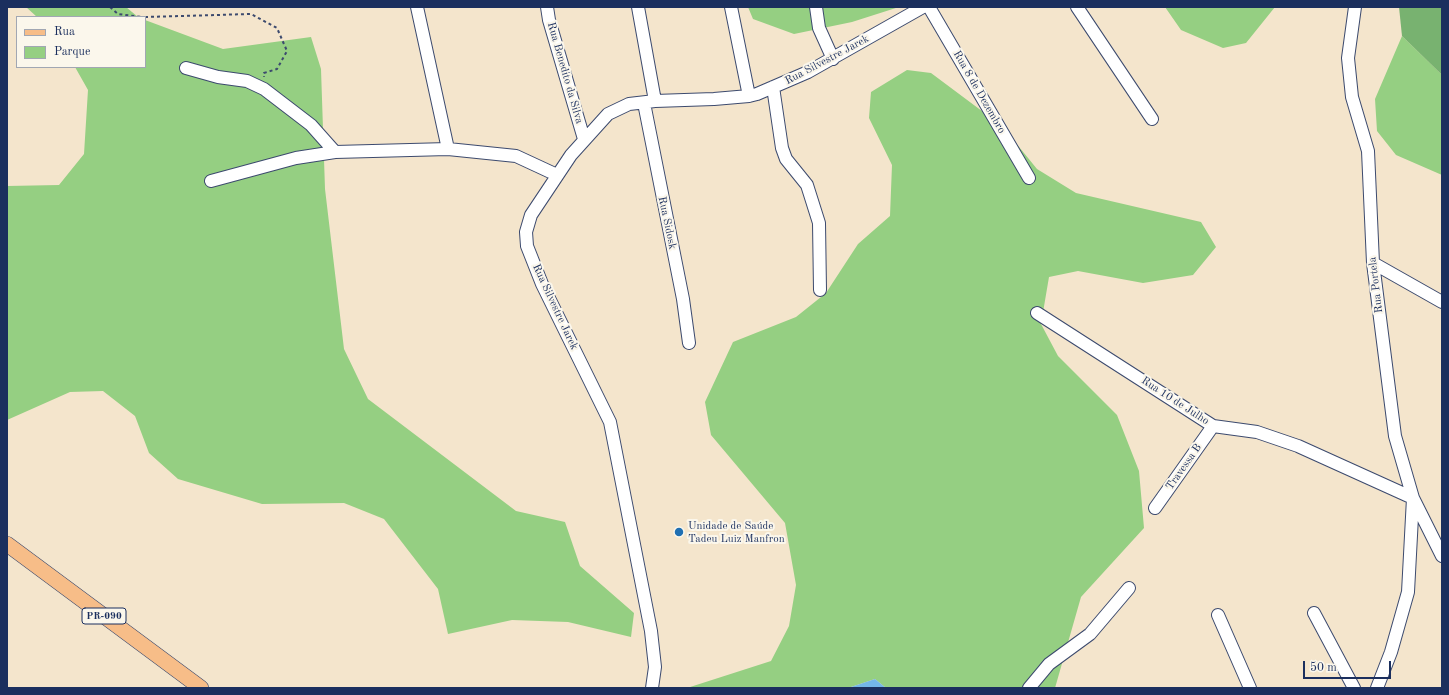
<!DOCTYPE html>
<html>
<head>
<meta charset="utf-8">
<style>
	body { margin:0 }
	#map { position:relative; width:1449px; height:695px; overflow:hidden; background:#f4e5cc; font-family:"Old Standard TT",serif }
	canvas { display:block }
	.frame { position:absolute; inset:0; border:8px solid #1b2f5e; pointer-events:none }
	.legend { position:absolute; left:16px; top:16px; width:130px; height:52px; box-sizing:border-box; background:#fbf7ec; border:1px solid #a1a7b3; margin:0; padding:5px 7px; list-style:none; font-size:12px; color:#1b2f5e }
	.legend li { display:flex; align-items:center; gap:8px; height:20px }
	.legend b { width:20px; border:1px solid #a1a7b3 }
	.scale { position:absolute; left:1303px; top:661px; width:88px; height:18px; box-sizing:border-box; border:2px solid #1b2f5e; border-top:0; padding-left:5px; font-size:12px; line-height:14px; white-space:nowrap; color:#1b2f5e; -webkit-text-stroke:3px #fbf7ec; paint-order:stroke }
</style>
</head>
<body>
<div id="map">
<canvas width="1449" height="695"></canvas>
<div class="frame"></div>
<ul class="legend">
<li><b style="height:5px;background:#f7bd88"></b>Rua</li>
<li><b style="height:11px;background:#95cf82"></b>Parque</li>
</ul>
<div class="scale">50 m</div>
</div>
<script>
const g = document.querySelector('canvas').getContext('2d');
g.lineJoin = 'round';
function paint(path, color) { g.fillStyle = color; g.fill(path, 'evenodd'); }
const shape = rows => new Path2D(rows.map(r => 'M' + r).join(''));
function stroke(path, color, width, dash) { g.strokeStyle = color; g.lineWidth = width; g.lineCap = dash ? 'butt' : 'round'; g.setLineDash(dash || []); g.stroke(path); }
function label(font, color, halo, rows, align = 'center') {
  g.font = font + ' "Old Standard TT",serif'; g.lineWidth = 4; g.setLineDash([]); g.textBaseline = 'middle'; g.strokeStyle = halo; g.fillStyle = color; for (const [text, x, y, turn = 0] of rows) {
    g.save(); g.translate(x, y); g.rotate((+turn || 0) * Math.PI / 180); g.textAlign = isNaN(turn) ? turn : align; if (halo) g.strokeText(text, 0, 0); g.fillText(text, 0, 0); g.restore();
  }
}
paint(shape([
	[26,7,126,7,138,17,37,17],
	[748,7,899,7,852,22,794,34,753,19],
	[1165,7,1275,7,1246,43,1223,48,1181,30],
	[145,20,223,49,311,37,321,69,325,189,344,349,368,399,516,511,565,522,580,566,634,613,631,637,568,622,512,620,448,634,438,589,384,519,344,503,262,504,178,479,149,453,135,416,103,391,70,392,7,420,7,186,59,185,84,154,88,90,75,67,145,67],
	[1402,36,1442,75,1442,175,1396,155,1377,131,1375,99],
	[907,70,931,73,1002,126,1037,169,1076,193,1201,222,1216,247,1193,275,1143,283,1078,271,1049,277,1041,324,1058,356,1117,415,1139,471,1144,528,1081,597,1055,688,886,688,875,679,848,688,687,688,771,661,789,626,796,585,785,523,711,435,705,402,733,342,796,317,826,293,858,244,890,216,892,165,869,118,871,92]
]), '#95cf82');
paint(shape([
	[1399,7,1442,7,1442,75,1402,36]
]), '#78b270');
paint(shape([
	[875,679,886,688,848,688]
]), '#74b7e9');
const minor = shape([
	[417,7,448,149],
	[547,7,549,20,584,139],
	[638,7,655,101],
	[731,7,749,96],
	[816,7,819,28,833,59],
	[929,7,1029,178],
	[1077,7,1152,119],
	[1355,7,1348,58,1352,97,1368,151,1373,263,1395,436,1413,498,1442,556],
	[186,68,218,77,247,81,264,89,311,125,335,152],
	[773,87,782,148,786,159,807,185,819,223,820,290],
	[644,103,683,299,689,343],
	[211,181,296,158,335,152,448,149,516,156,557,175],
	[1373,263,1442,302],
	[1037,313,1213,426,1257,432,1298,446,1413,498,1408,592,1391,652,1377,688],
	[1155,508,1213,426],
	[1314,613,1354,688],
	[1218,615,1250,688],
	[652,688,655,667,651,631,610,422,542,284,527,246,526,232,531,215,571,155,608,114,629,104,655,101,714,99,749,96,757,94,808,72,923,7],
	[1029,688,1049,664,1090,634,1129,588]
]);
const major = shape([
	[7,544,201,688]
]);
stroke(minor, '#3c4a6e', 14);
stroke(major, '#3c4a6e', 16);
stroke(shape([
	[110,7,118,14,142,17],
	[145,17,251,14,277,28,287,51,277,69,264,73,264,77]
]), '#3c4a6e', 2, [3, 3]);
stroke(minor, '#fff', 12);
stroke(major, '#f7bd88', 15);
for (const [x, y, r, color] of [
	[679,532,5,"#1f6fb2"]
]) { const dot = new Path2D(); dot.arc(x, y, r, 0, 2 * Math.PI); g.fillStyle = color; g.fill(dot); stroke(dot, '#fbf7ec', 1.5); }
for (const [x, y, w] of [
	[104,616,44]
]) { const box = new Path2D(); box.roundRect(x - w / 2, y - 8, w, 16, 3); g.fillStyle = '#fbf7ec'; g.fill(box); stroke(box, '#1b2f5e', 1); }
label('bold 10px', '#1b2f5e', null, [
	["PR-090",104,616]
]);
label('11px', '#1b2f5e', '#fbf7ec', [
	["Rua Silvestre Jarek",827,60,-28],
	["Rua Benedito da Silva",565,73,74],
	["Rua 8 de Dezembro",979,92,60],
	["Rua Sidosk",667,223,78],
	["Rua Portela",1376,285,-97],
	["Rua Silvestre Jarek",555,307,65],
	["Rua 10 de Julho",1175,401,33],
	["Travessa B",1184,467,-55]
]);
label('11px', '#1b2f5e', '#fbf7ec', [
	["Unidade de Saúde",688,526],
	["Tadeu Luiz Manfron",688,539]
], 'left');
</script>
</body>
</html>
